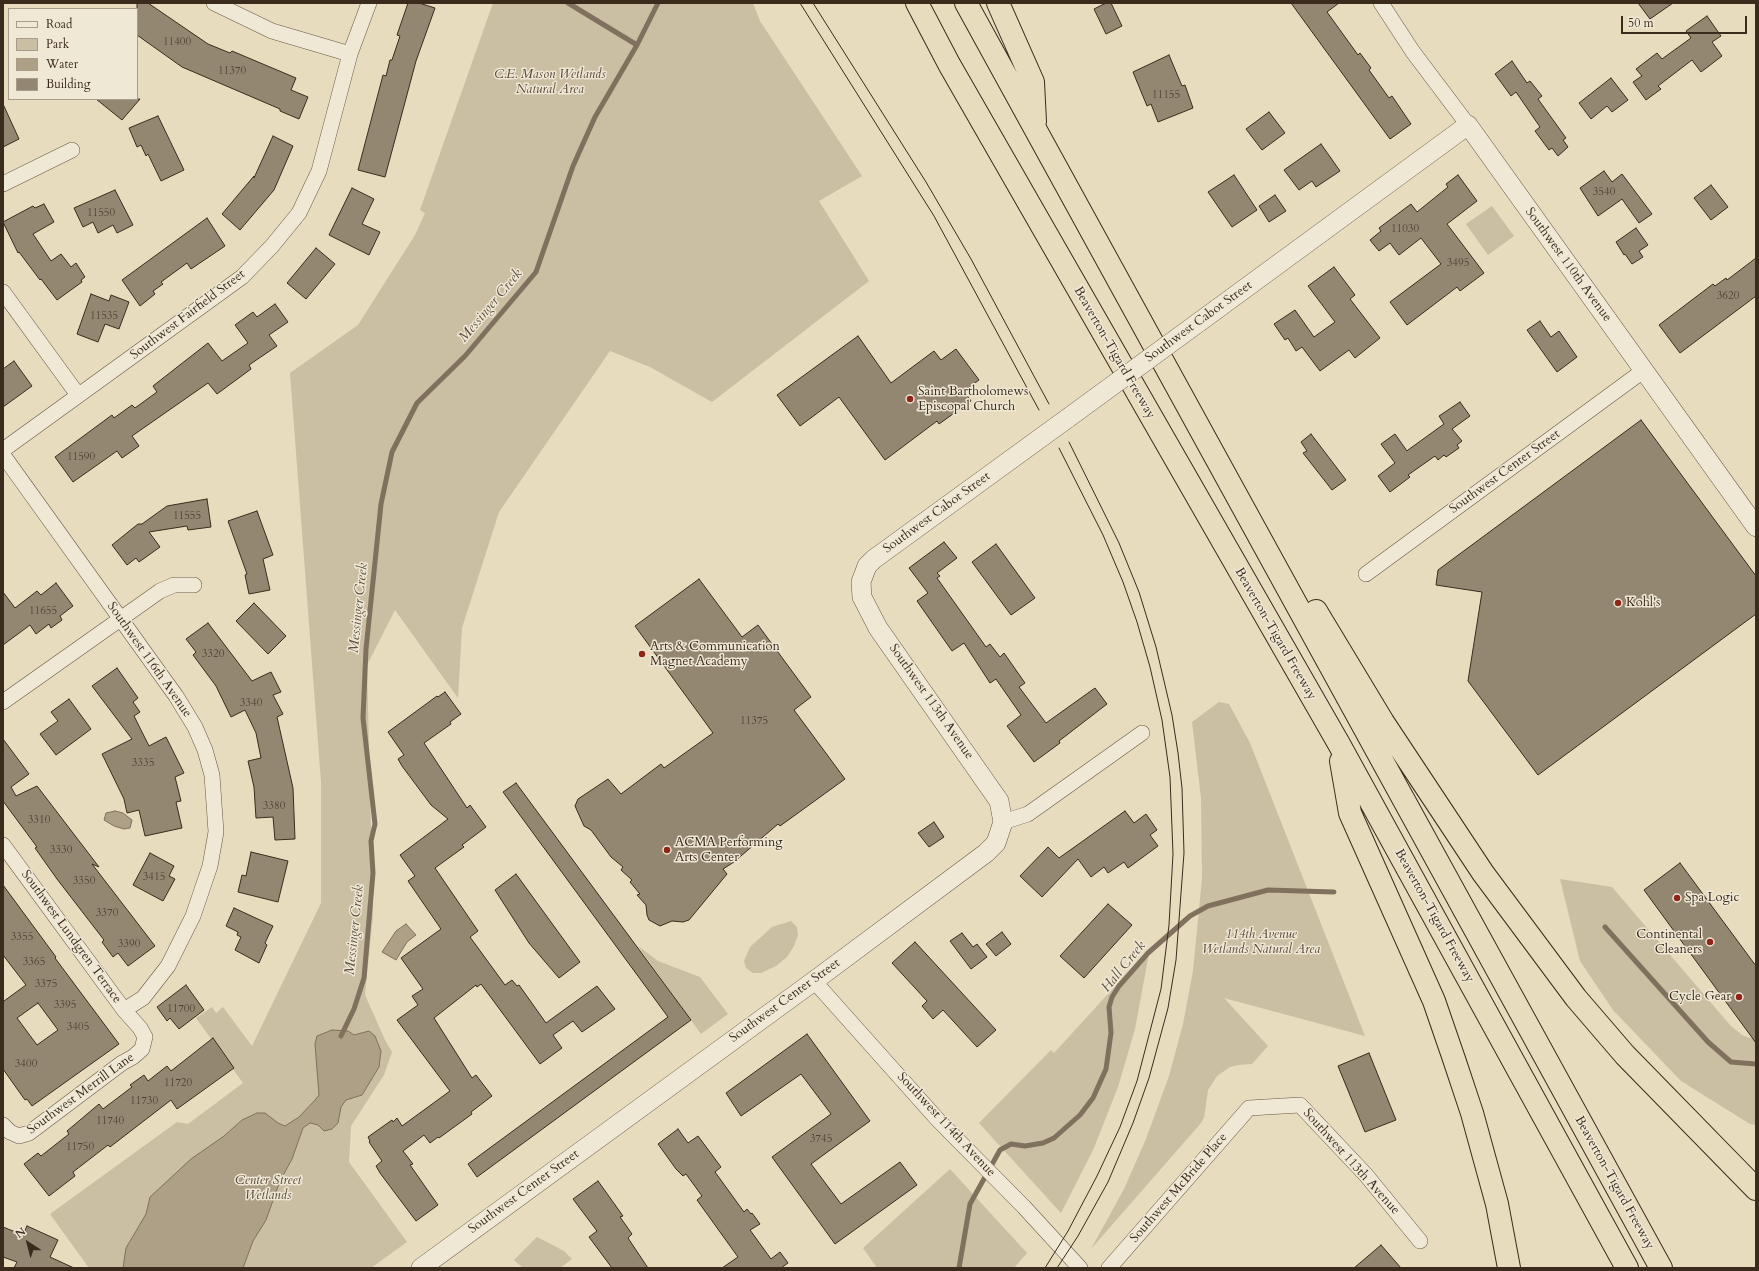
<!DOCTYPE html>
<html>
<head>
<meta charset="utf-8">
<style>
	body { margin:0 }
	#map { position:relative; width:1759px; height:1271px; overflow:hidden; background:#e7dcbe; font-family:Cardo,serif }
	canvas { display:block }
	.frame { position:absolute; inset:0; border:4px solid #3b2b1d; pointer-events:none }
	.legend { position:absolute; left:8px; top:8px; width:130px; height:92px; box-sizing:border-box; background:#efe8d5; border:1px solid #a79c8b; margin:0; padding:5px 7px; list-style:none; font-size:12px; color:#3b2b1d }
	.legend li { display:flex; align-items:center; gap:8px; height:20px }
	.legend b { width:20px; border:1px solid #a79c8b }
	.north { position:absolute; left:8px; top:1223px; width:40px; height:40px; -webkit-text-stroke:3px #efe8d5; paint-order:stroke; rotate:324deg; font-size:11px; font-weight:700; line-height:16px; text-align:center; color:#3b2b1d }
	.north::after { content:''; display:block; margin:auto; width:14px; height:18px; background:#3b2b1d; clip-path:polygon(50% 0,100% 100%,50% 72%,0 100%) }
	.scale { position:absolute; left:1621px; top:16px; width:126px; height:18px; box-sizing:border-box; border:2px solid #3b2b1d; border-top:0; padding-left:5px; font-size:12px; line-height:14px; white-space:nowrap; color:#3b2b1d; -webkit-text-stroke:3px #efe8d5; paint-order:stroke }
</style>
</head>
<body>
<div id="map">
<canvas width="1759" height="1271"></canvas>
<div class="frame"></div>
<ul class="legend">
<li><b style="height:5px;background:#efe8d5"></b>Road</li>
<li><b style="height:11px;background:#cabea3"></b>Park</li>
<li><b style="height:11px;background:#ada087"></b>Water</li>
<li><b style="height:11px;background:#948771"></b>Building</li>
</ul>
<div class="north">N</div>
<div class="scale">50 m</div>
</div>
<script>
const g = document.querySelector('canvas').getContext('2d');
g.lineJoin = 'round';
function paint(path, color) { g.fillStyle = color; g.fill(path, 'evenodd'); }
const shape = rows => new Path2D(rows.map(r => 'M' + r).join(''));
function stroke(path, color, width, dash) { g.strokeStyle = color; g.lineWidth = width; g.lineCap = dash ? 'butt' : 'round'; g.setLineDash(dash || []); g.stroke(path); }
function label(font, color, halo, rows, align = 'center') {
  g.font = font + ' Cardo,serif'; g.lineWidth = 3; g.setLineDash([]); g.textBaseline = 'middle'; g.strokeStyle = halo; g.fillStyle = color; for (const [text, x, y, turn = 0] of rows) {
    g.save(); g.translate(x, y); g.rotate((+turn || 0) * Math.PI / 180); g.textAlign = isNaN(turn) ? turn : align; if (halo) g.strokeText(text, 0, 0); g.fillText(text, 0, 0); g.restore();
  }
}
paint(shape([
	[493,3,753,3,760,21,862,176,819,201,869,281,712,402,650,367,610,351,499,512,462,628,458,698,395,610,367,665,373,915,365,995,385,1040,392,1052,384,1075,351,1126,349,1162,407,1242,371,1268,89,1268,50,1214,177,1122,188,1124,243,1083,196,1018,212,1007,216,1013,223,1007,252,1046,321,903,321,782,290,373,358,325,415,235,425,213,420,210],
	[1492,206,1514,236,1488,255,1466,224],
	[1219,702,1229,704,1250,743,1365,1036,1224,998,1268,1046,1252,1064,1238,1065,1230,1067,1217,1076,1208,1090,1204,1118,1201,1123,1091,1249,1124,1189,1146,1139,1169,1076,1183,1024,1193,971,1202,878,1201,798,1192,722],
	[1560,879,1612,887,1730,1025,1742,1035,1756,1040,1756,1125,1750,1124,1681,1081,1613,1010,1580,961],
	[791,921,797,927,798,935,794,946,787,957,776,966,761,973,753,973,746,968,744,961,750,947,772,927],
	[638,946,658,961,700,977,728,1014,701,1034],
	[1150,948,1135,1029,1118,1087,1094,1148,1061,1213,979,1123,1051,1050,1054,1053],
	[950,1169,1027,1253,1014,1268,877,1268,863,1248],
	[537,1237,564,1251,572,1259,560,1268,523,1268,514,1260]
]), '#cabea3');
const water = shape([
	[115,811,123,813,132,820,130,828,124,829,114,826,104,820,106,813,115,811],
	[406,924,416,935,407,942,396,960,382,952,396,931,406,924],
	[332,1030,348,1031,354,1035,369,1031,375,1036,381,1051,379,1067,362,1095,346,1100,341,1107,338,1123,332,1129,324,1131,318,1125,310,1123,303,1128,292,1159,280,1181,266,1220,253,1241,243,1268,123,1268,126,1248,146,1214,150,1197,191,1159,224,1136,242,1120,257,1113,265,1113,278,1123,285,1126,299,1117,315,1100,319,1095,315,1044,317,1036,332,1030]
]);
paint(water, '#ada087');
stroke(water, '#7f715d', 1);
stroke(shape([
	[568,3,637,45],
	[1605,927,1708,1042,1731,1062,1756,1064],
	[341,1036,354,1009,364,978,373,873,371,841,375,824,363,718,366,649,381,504,392,452,417,403,465,356,536,272,573,166,595,117,637,45,658,3],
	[959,1268,970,1204,1000,1150,1011,1144,1025,1146,1043,1143,1054,1138,1080,1115,1093,1098,1106,1069,1111,1033,1109,1007,1112,997,1119,986,1148,953,1190,916,1208,906,1268,890,1334,892]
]), '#7f715d', 5);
const building = shape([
	[137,3,148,3,208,44,230,53,232,51,296,78,291,90,308,97,299,119,280,111,280,109,182,67,137,35,137,3],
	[408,3,419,3,435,8,416,61,385,177,358,170,383,75,386,76,390,60,392,60,400,36,397,35,408,3],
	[1106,3,1111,3,1122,26,1106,34,1094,9,1106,3],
	[1291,3,1339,3,1327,12,1358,55,1360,53,1371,68,1369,70,1389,98,1392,96,1411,124,1390,139,1291,3],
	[1638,3,1673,3,1650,19,1638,3],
	[1707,16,1721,36,1712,42,1722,56,1701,72,1692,60,1658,86,1661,89,1646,100,1633,82,1642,76,1636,69,1657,53,1662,59,1691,38,1686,31,1707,16],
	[1169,55,1182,86,1185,85,1193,108,1158,122,1151,104,1147,106,1133,72,1169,55],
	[1512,61,1527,83,1530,81,1542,96,1538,99,1566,138,1563,140,1568,147,1558,156,1552,148,1549,150,1535,131,1540,127,1516,92,1511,96,1495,74,1512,61],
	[1611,78,1628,100,1612,112,1607,106,1591,119,1579,103,1611,78],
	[96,99,140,99,122,120,96,99],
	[3,104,19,139,3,147,3,104],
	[1269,112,1285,133,1262,150,1246,129,1269,112],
	[158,116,184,170,161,181,148,154,146,156,141,145,137,147,129,128,158,116],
	[273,136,293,146,274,190,240,230,222,214,254,176,254,178,273,136],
	[1321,144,1340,171,1316,187,1312,181,1299,190,1284,170,1321,144],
	[1604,171,1612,182,1622,174,1652,214,1639,223,1622,199,1598,216,1580,188,1604,171],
	[1234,175,1257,210,1232,227,1208,192,1234,175],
	[1458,175,1477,201,1447,224,1484,273,1460,291,1457,287,1407,325,1390,302,1441,264,1421,238,1399,255,1390,243,1379,251,1370,240,1381,231,1379,228,1411,204,1417,212,1448,187,1446,184,1458,175],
	[1711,185,1728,207,1711,220,1694,198,1711,185],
	[352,188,374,199,362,224,380,232,369,255,329,235,352,188],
	[115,190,133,225,117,233,113,225,98,233,93,222,83,227,74,208,115,190],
	[1275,195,1286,211,1269,222,1259,206,1275,195],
	[44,204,54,222,33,234,51,261,61,254,71,267,76,263,85,277,81,280,82,282,57,300,41,279,40,280,19,252,18,253,3,222,33,206,35,208,44,204],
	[207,218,225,246,191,269,187,263,161,282,163,284,153,291,155,294,140,306,122,280,207,218],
	[1636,228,1648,245,1639,251,1643,257,1632,264,1625,254,1624,255,1616,242,1636,228],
	[316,248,335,264,306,299,287,283,316,248],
	[1756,258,1756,296,1680,353,1659,325,1713,284,1715,286,1726,278,1727,280,1756,258],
	[1334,267,1355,295,1350,299,1380,338,1355,358,1349,350,1320,371,1302,347,1296,351,1288,338,1285,340,1274,324,1295,310,1314,337,1335,322,1308,286,1334,267],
	[91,294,109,301,111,295,129,302,119,329,105,324,98,342,77,334,91,294],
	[275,304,288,322,269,335,277,346,249,365,251,369,217,394,208,383,132,436,139,446,122,458,117,451,73,482,55,457,112,415,114,418,132,405,135,408,157,392,153,386,208,343,222,361,248,343,235,325,253,312,257,317,275,304],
	[1540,321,1551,337,1559,331,1577,357,1557,372,1527,330,1540,321],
	[858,336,891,383,934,351,941,360,956,349,979,380,964,391,971,401,939,424,937,421,885,460,839,397,800,426,777,395,858,336],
	[14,361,32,386,3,407,3,369,14,361],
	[1460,402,1470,416,1452,429,1462,441,1457,445,1459,448,1446,457,1444,455,1438,460,1435,456,1408,475,1410,477,1390,492,1378,476,1395,463,1381,444,1395,434,1407,451,1408,450,1444,424,1439,416,1460,402],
	[1641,420,1756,576,1756,614,1538,775,1468,681,1482,592,1436,585,1438,570,1641,420],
	[1311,434,1346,480,1332,490,1303,453,1307,451,1301,442,1311,434],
	[207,499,211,527,188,530,187,526,149,532,160,547,139,562,136,558,127,565,112,545,138,524,142,524,167,506,207,499],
	[257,511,273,555,263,559,270,590,249,594,245,575,247,574,228,521,257,511],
	[944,542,957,558,937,573,940,576,937,578,986,647,990,644,1000,657,1004,653,1025,683,1019,687,1046,723,1095,688,1107,704,1059,741,1060,743,1034,762,1007,726,1021,715,996,679,990,683,964,643,952,651,917,601,928,593,909,568,944,542],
	[996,544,1035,598,1011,615,972,562,996,544],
	[699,579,742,637,758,625,811,697,794,710,845,779,780,826,778,824,734,862,723,869,727,874,689,920,683,922,672,921,660,926,649,920,647,915,646,905,637,895,640,894,630,882,632,880,621,870,623,867,611,857,591,830,584,826,575,806,578,799,608,779,621,794,661,764,664,768,713,733,635,626,699,579],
	[56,583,73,606,60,616,62,620,51,628,49,624,36,634,30,625,3,645,3,592,15,608,37,591,41,595,56,583],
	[254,603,286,636,268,654,236,621,254,603],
	[208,623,252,681,271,672,281,692,273,695,283,714,277,717,293,788,295,839,275,840,273,817,256,818,254,787,248,761,261,758,256,733,245,710,231,717,216,686,193,655,196,652,186,639,208,623],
	[117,668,138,698,133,702,140,712,134,716,149,746,166,737,184,773,175,777,181,801,176,802,182,828,145,836,139,810,127,813,124,799,102,754,132,739,92,686,117,668],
	[445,692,461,714,450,722,451,724,424,743,467,808,470,805,486,827,462,845,464,847,435,868,478,931,470,937,505,985,512,980,517,986,519,985,546,1023,597,986,615,1009,582,1032,573,1021,553,1035,562,1048,540,1064,481,984,477,987,476,985,434,1018,472,1078,476,1075,492,1096,471,1112,472,1114,439,1138,438,1137,430,1143,424,1135,403,1151,413,1164,410,1165,438,1205,416,1221,380,1173,376,1166,382,1161,369,1142,370,1141,368,1137,392,1120,393,1122,397,1118,402,1126,450,1091,397,1020,418,1005,412,996,423,989,401,958,441,929,408,881,415,876,400,855,448,819,431,805,402,766,398,759,404,755,388,732,437,696,438,697,445,692],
	[69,699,91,729,56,755,40,734,58,721,51,712,69,699],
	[3,739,29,774,11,787,16,796,37,786,99,867,92,864,155,946,128,966,118,953,113,957,102,942,104,940,57,879,35,848,37,847,3,801,3,739],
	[516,783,691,1020,477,1177,468,1164,668,1017,503,792,516,783],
	[1125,811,1134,823,1146,814,1157,830,1150,835,1158,846,1128,868,1124,862,1108,873,1104,867,1091,877,1078,859,1042,897,1020,876,1048,847,1059,858,1125,811],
	[934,822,944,837,929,847,918,833,934,822],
	[251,852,288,861,278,902,238,892,242,875,246,876,251,852],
	[150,853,174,866,169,876,175,879,163,901,133,885,150,853],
	[1680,863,1756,966,1756,1043,1644,890,1680,863],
	[516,874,580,962,559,978,529,943,495,890,516,874],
	[3,885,56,957,55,958,119,1044,32,1106,27,1099,25,1100,3,1069,3,1000,4,1001,26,985,3,955,3,885],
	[38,1003,58,1030,37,1045,17,1018,38,1003],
	[1108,904,1132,925,1084,978,1060,956,1108,904],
	[234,908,273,926,265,943,267,945,259,963,235,950,241,937,237,935,238,932,226,926,234,908],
	[1002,932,1011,944,996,956,986,944,1002,932],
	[962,933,973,947,977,944,987,957,971,969,950,941,962,933],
	[915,942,996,1030,977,1047,943,1010,933,1019,922,1006,927,1001,892,963,915,942],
	[186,985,204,1010,179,1029,170,1018,167,1021,157,1007,186,985],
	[807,1034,870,1121,811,1164,841,1204,900,1162,917,1185,835,1244,772,1157,831,1114,801,1074,741,1116,726,1093,807,1034],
	[213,1038,234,1068,177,1109,171,1100,110,1147,108,1145,73,1172,75,1176,49,1196,24,1164,38,1153,41,1156,69,1134,67,1131,99,1104,103,1109,132,1087,130,1085,144,1075,148,1081,167,1066,171,1071,213,1038],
	[1369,1053,1396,1120,1365,1132,1338,1066,1369,1053],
	[678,1129,688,1143,698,1136,721,1167,715,1172,744,1212,747,1209,751,1214,752,1213,760,1224,750,1230,771,1259,780,1252,788,1263,781,1268,722,1268,738,1257,697,1200,702,1196,686,1174,683,1176,676,1169,658,1144,678,1129],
	[598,1181,623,1216,620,1217,632,1234,628,1238,648,1268,612,1268,589,1237,597,1231,573,1199,598,1181],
	[27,1226,58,1240,50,1257,74,1268,14,1268,17,1262,3,1257,3,1227,23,1235,27,1226],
	[1381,1245,1401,1268,1354,1268,1374,1251,1381,1245]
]);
paint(building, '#948771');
stroke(building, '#3b2b1d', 1);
const minor = shape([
	[214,3,272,31,350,54],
	[1381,3,1413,52,1468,125],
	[3,184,72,150],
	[3,292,78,395],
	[3,450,242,277,272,246,299,213,319,171,350,54,369,3],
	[3,455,176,696,195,727,205,750,212,775,216,832,210,866,193,916,168,966,143,998,124,1010],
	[1366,574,1643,371],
	[3,702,160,591,174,585,194,585],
	[1003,822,1028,814,1142,733],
	[3,845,124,1010,140,1028,145,1037,142,1049,133,1057,122,1063,29,1133,19,1136,10,1132,3,1125],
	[814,981,938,1120,1024,1207,1080,1268],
	[1109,1268,1249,1108,1300,1105,1366,1175,1420,1241]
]);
const tertiary = shape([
	[1217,309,1468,125,1756,527],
	[421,1268,814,981,986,853,996,843,1003,822,999,801,878,628,862,597,861,582,867,566,874,559,1068,418]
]);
const motorway = shape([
	[917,3,949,64,1339,744,1627,1268],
	[966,3,1661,1268],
	[998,3,1033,82,1035,122],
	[1316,611,1383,722,1483,873,1576,998,1625,1055,1756,1189],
	[1341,761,1350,813,1434,1001,1454,1059,1472,1113,1497,1204,1509,1268]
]);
stroke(minor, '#665745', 16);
stroke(tertiary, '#665745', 20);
stroke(motorway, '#3b2b1d', 24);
stroke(minor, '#efe8d5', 15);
stroke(tertiary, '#efe8d5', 19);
stroke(motorway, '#e7dcbe', 22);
stroke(shape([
	[800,3,934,216,1039,410],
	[813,3,926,182,971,259,1049,404],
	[1045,1268,1068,1231,1097,1176,1120,1127,1137,1081,1161,989,1169,925,1173,854,1170,777,1162,720,1150,667,1137,622,1123,582,1103,535,1059,448],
	[1057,1268,1078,1236,1108,1182,1133,1123,1149,1078,1168,1008,1176,960,1184,853,1182,788,1178,753,1172,715,1156,647,1139,592,1119,543,1069,442]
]), '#3b2b1d', 1);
const tertiaryBridge = shape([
	[1068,418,1217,309]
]);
stroke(tertiaryBridge, '#665745', 20, []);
stroke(tertiaryBridge, '#efe8d5', 19);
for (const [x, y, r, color] of [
	[910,399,4,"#8f2418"],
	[1618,603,4,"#8f2418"],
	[642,654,4,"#8f2418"],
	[667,850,4,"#8f2418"],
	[1677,898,4,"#8f2418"],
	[1710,942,4,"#8f2418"],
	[1739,997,4,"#8f2418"]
]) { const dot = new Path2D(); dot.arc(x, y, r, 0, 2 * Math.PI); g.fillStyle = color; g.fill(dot); stroke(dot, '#efe8d5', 1.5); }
label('11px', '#514232', null, [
	["11400",177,42],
	["11370",232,71],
	["11155",1166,95],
	["3540",1604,192],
	["11550",101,213],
	["11030",1405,229],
	["3495",1458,263],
	["3620",1728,296],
	["11535",104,316],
	["11590",81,457],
	["11555",187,516],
	["11655",43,611],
	["3320",213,654],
	["3340",251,703],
	["11375",754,721],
	["3335",143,763],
	["3380",274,806],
	["3310",39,820],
	["3330",61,850],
	["3415",154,877],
	["3350",84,881],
	["3370",107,913],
	["3355",22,937],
	["3390",129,944],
	["3365",34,962],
	["3375",46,984],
	["3395",65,1005],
	["11700",181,1009],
	["3405",78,1027],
	["3400",26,1064],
	["11720",178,1083],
	["11730",144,1101],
	["11740",110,1121],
	["3745",821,1139],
	["11750",80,1147]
]);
label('italic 13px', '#584838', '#efe8d5', [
	["C.E. Mason Wetlands",550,75],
	["Natural Area",550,90],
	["114th Avenue",1261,935],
	["Wetlands Natural Area",1261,950],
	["Center Street",268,1181],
	["Wetlands",268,1196]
]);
label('13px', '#3b2b1d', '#efe8d5', [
	["Southwest 110th Avenue",1568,265,54],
	["Southwest Fairfield Street",188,315,-37],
	["Southwest Cabot Street",1199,322,-36],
	["Beaverton-Tigard Freeway",1114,353,60],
	["Southwest Center Street",1505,472,-36],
	["Southwest Cabot Street",937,513,-36],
	["Beaverton-Tigard Freeway",1275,634,60],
	["Southwest 116th Avenue",149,660,55],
	["Southwest 113th Avenue",931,702,55],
	["Beaverton-Tigard Freeway",1434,916,61],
	["Southwest Lundgren Terrace",71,937,54],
	["Southwest Center Street",785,1001,-36],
	["Southwest Merrill Lane",81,1094,-36],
	["Southwest 114th Avenue",946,1125,47],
	["Southwest 113th Avenue",1351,1162,48],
	["Beaverton-Tigard Freeway",1614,1183,61],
	["Southwest McBride Place",1179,1188,-49],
	["Southwest Center Street",524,1192,-36]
]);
label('13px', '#3b2b1d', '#efe8d5', [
	["Saint Bartholomews",918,392],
	["Episcopal Church",918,407],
	["Kohl's",1626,603],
	["Arts & Communication",650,647],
	["Magnet Academy",650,662],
	["ACMA Performing",675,843],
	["Arts Center",675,858],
	["Spa Logic",1685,898],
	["Continental",1702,935,"right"],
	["Cleaners",1702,950,"right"],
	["Cycle Gear",1731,997,"right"]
], 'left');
label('italic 14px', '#5d4e3d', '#efe8d5', [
	["Messinger Creek",491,306,-50],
	["Messinger Creek",359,608,-84],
	["Messinger Creek",355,930,-84],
	["Hall Creek",1124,967,-51]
]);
</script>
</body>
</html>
